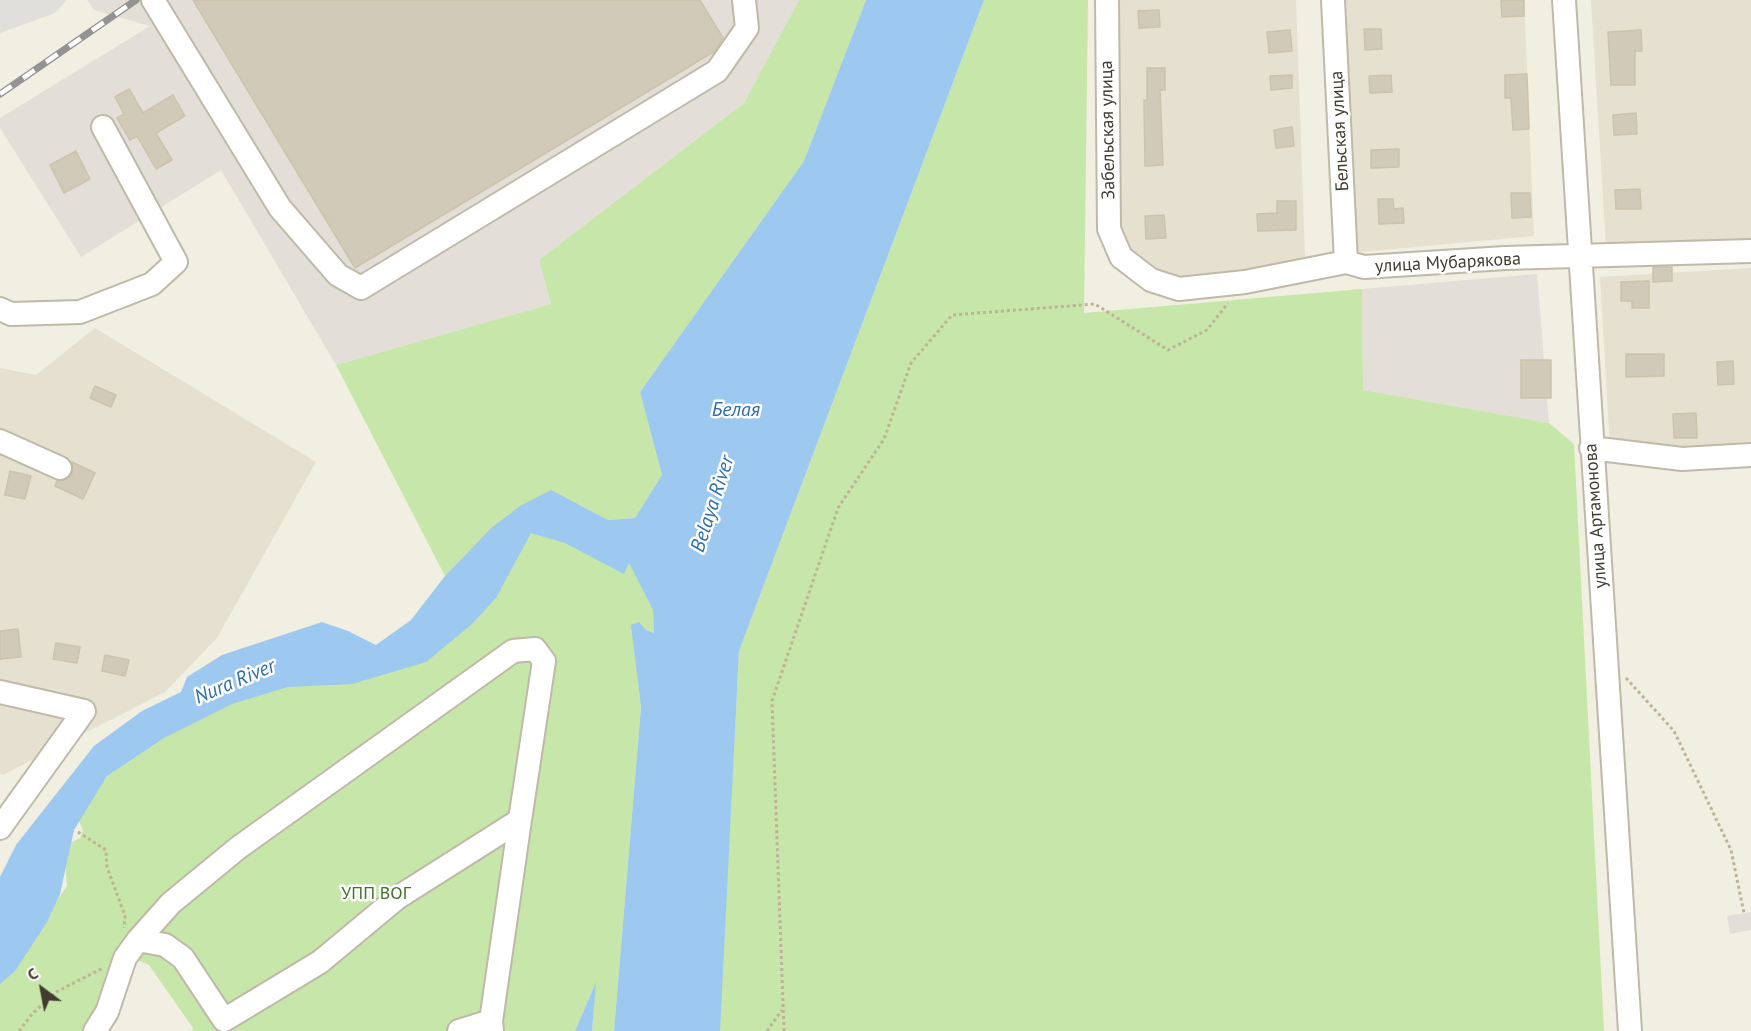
<!DOCTYPE html>
<html>
<head>
<meta charset="utf-8">
<style>
	body { margin:0 }
	#map { position:relative; width:1751px; height:1031px; overflow:hidden; background:#f1eee2; font-family:"PT Sans",sans-serif }
	canvas { display:block }
	.north { position:absolute; left:12px; top:959px; width:60px; height:60px; -webkit-text-stroke:4px #fff; paint-order:stroke; rotate:328deg; font-size:16px; font-weight:700; line-height:24px; text-align:center; color:#423d33 }
	.north::after { content:''; display:block; margin:auto; width:21px; height:27px; background:#423d33; clip-path:polygon(50% 0,100% 100%,50% 72%,0 100%) }
</style>
</head>
<body>
<div id="map">
<canvas width="1751" height="1031"></canvas>
<div class="north">С</div>
</div>
<script>
const g = document.querySelector('canvas').getContext('2d');
g.lineJoin = 'round';
function paint(path, color) { g.fillStyle = color; g.fill(path, 'evenodd'); }
const shape = rows => new Path2D(rows.map(r => 'M' + r).join(''));
function stroke(path, color, width, dash) { g.strokeStyle = color; g.lineWidth = width; g.lineCap = dash ? 'butt' : 'round'; g.setLineDash(dash || []); g.stroke(path); }
function label(font, color, halo, rows, align = 'center') {
  g.font = font + ' "PT Sans",sans-serif'; g.lineWidth = 5; g.setLineDash([]); g.textBaseline = 'middle'; g.strokeStyle = halo; g.fillStyle = color; for (const [text, x, y, turn = 0] of rows) {
    g.save(); g.translate(x, y); g.rotate((+turn || 0) * Math.PI / 180); g.textAlign = isNaN(turn) ? turn : align; if (halo) g.strokeText(text, 0, 0); g.fillText(text, 0, 0); g.restore();
  }
}
paint(shape([
	[1111,0,1296,0,1305,258,1215,280,1154,280,1114,258],
	[1337,0,1524,0,1534,236,1350,253],
	[1591,0,1751,0,1751,243,1606,247],
	[1751,268,1751,456,1610,448,1600,277],
	[95,328,316,462,217,638,165,692,3,775,0,774,0,368,36,375]
]), '#e5e0d0');
paint(shape([
	[87,0,799,0,744,103,539,260,551,304,336,365,221,170,81,257,0,128,0,118,150,26,94,10],
	[1537,274,1549,423,1363,390,1362,289],
	[1751,912,1751,930,1730,934,1727,916]
]), '#e3ded7');
paint(shape([
	[799,0,866,0,804,161,640,392,662,475,635,518,608,520,578,504,490,529,445,576,336,365,551,304,539,260,744,103],
	[984,0,1088,0,1084,313,1362,289,1363,390,1549,423,1574,444,1604,1031,719,1031,739,651],
	[527,528,629,562,653,610,654,633,632,625,641,707,614,1031,592,1031,595,984,575,1031,192,1031,193,1028,149,965,121,953,89,1031,0,1031,0,981,67,886,64,846,80,838,83,831,78,818,117,762,247,681,376,675]
]), '#c7e6aa');
paint(shape([
	[0,0,67,0,55,13,0,33]
]), '#e1dfdb');
paint(shape([
	[866,0,984,0,739,651,720,1031,614,1031,641,707,631,625,639,622,646,630,654,633,653,610,629,563,624,574,565,543,531,533,496,598,471,625,426,662,352,684,288,687,232,704,164,738,107,776,74,830,60,894,47,922,15,971,0,984,0,877,16,845,94,746,142,711,181,692,187,677,222,655,322,622,348,631,376,645,411,620,445,576,490,529,520,506,551,490,608,520,635,518,662,475,640,392,804,161],
	[596,982,592,1031,575,1031]
]), '#9dc8ef');
const building = shape([
	[193,0,700,0,723,38,715,51,355,268,193,0],
	[1501,0,1524,0,1524,16,1502,17,1501,0],
	[1159,10,1160,27,1139,28,1138,11,1159,10],
	[1364,29,1381,29,1382,49,1365,50,1364,29],
	[1290,30,1292,51,1269,53,1267,32,1290,30],
	[1641,30,1642,51,1635,51,1635,85,1611,85,1608,32,1641,30],
	[1147,68,1165,68,1165,90,1160,90,1163,165,1145,166,1144,100,1147,100,1147,68],
	[1527,74,1529,129,1513,130,1511,98,1505,98,1505,75,1527,74],
	[1292,75,1292,88,1271,90,1270,76,1292,75],
	[1391,75,1392,92,1370,93,1369,76,1391,75],
	[129,89,143,113,173,95,185,116,156,133,172,160,156,169,137,136,130,140,117,118,124,114,115,97,129,89],
	[1636,113,1637,134,1614,135,1613,115,1636,113],
	[1292,127,1294,146,1276,148,1274,130,1292,127],
	[1399,149,1399,167,1371,168,1371,150,1399,149],
	[76,151,90,179,64,193,50,165,76,151],
	[1640,189,1641,209,1616,209,1615,190,1640,189],
	[1511,193,1530,193,1531,217,1512,218,1511,193],
	[1378,199,1393,199,1394,209,1403,208,1404,223,1379,224,1378,199],
	[1277,201,1296,201,1296,230,1258,231,1257,214,1277,213,1277,201],
	[1164,215,1166,238,1146,239,1145,216,1164,215],
	[1653,267,1672,267,1672,281,1653,282,1653,267],
	[1649,281,1649,308,1632,308,1632,301,1621,301,1621,282,1649,281],
	[1626,354,1664,354,1664,376,1626,377,1626,354],
	[1521,360,1551,360,1551,398,1521,398,1521,360],
	[1733,361,1734,384,1718,385,1717,362,1733,361],
	[95,386,116,395,111,407,90,398,95,386],
	[1696,413,1697,438,1674,438,1673,414,1696,413],
	[72,462,95,473,83,499,55,486,57,481,67,479,72,474,72,462],
	[10,471,31,476,25,499,5,495,10,471],
	[18,629,21,657,0,659,0,631,18,629],
	[56,643,80,647,77,663,53,659,56,643],
	[105,655,129,660,125,676,102,671,105,655]
]);
paint(building, '#d2cab8');
stroke(building, '#cdc2ab', 1.5);
const minor = shape([
	[153,0,280,208,338,275,361,288,717,71,747,28,744,0],
	[1107,0,1109,229,1121,257,1151,280,1179,289,1245,282,1346,262,1364,267,1505,258,1751,251],
	[1333,0,1346,262],
	[1564,0,1630,1031],
	[0,309,11,314,80,312,152,284,176,262,103,127],
	[0,441,60,468],
	[1591,448,1682,459,1751,455],
	[0,692,84,711,0,828],
	[95,1031,107,1012,125,958,138,940,171,903,238,848,513,651,535,649,544,661,520,820,397,898,320,962,224,1020,183,958,165,945,138,940],
	[459,1031,491,1021],
	[492,1031,491,1021,520,820]
]);
stroke(minor, '#bfb9a8', 26);
stroke(shape([
	[1626,678,1674,731,1731,850,1744,913],
	[78,832,106,850,107,867,125,916,124,928],
	[19,1031,32,1014,56,992,103,968],
	[767,1031,782,1010],
	[784,1031,772,701,838,508,884,439,911,363,952,315,1095,304,1168,350,1207,330,1228,303]
]), '#beb396', 3, [3, 3]);
stroke(minor, '#fff', 22);
const rail = shape([
	[0,94,136,0]
]);
stroke(rail, '#939393', 7);
stroke(rail, '#fff', 4.5, [14]);
label('18px', '#423d33', '#fff', [
	["Забельская улица",1108,130,-91],
	["Бельская улица",1340,131,-93],
	["улица Мубарякова",1448,263,-3],
	["улица Артамонова",1596,516,-94]
]);
label('18px', '#3f7328', '#fff', [
	["УПП ВОГ",376,894]
]);
label('italic 20px', '#2e6eac', '#fff', [
	["Белая",736,410],
	["Belaya River",713,504,-72],
	["Nura River",235,682,-23]
]);
</script>
</body>
</html>
